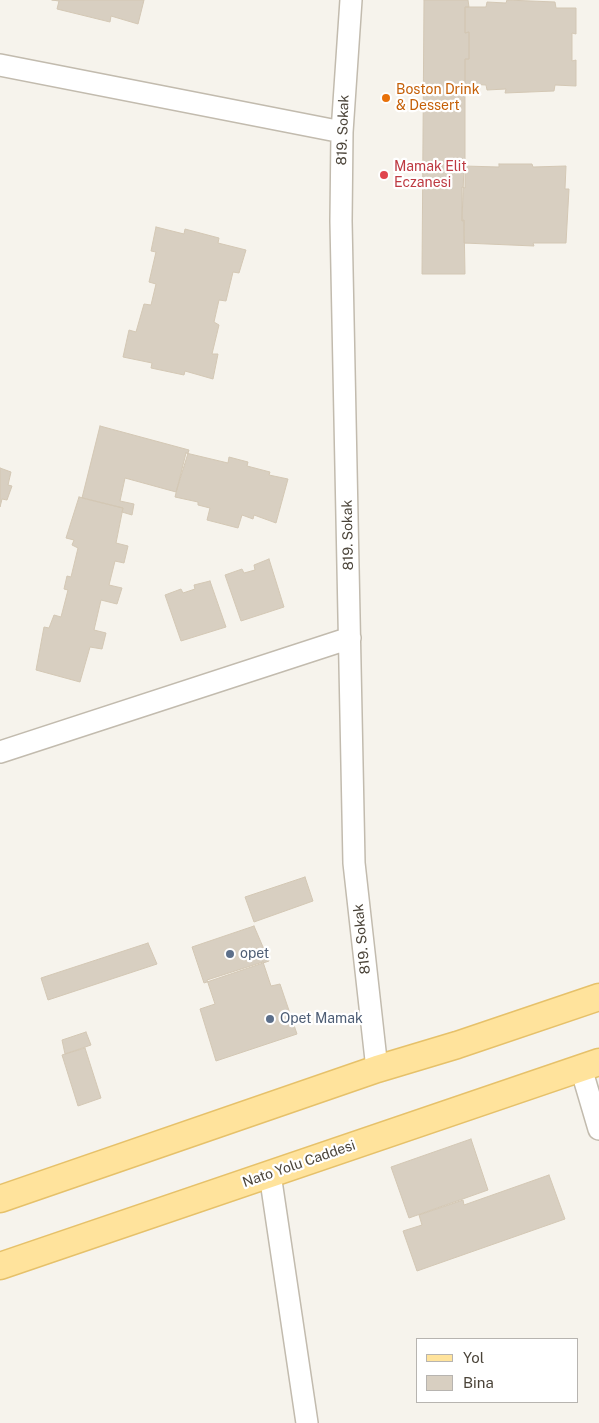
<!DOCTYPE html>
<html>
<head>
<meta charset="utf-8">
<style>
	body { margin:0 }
	#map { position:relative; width:599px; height:1423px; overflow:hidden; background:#f6f3ec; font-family:"Public Sans",sans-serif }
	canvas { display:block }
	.legend { position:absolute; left:416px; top:1338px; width:162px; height:65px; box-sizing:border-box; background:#fff; border:1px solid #b7b4b0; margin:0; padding:6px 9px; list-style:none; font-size:15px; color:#4b4439 }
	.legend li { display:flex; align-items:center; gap:10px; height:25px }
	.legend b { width:25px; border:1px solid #b7b4b0 }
</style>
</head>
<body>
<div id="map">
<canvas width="599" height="1423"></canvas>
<ul class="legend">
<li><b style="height:6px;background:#ffe39c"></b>Yol</li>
<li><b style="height:14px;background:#d8cfc1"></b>Bina</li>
</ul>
</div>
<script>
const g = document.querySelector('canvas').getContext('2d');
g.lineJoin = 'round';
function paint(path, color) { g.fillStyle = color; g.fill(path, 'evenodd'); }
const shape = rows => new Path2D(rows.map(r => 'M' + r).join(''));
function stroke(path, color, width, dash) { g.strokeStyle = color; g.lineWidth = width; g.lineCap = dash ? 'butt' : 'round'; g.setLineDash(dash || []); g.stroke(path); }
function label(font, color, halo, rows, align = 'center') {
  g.font = font + ' "Public Sans",sans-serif'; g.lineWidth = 4.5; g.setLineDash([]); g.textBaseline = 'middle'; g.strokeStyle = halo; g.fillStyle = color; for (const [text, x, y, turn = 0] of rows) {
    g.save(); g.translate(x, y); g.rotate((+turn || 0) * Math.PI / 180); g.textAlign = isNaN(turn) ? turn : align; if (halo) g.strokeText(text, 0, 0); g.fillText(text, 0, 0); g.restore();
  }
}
const building = shape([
	[52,0,144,0,138,24,111,16,110,22,57,9,59,1,52,0],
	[424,0,468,0,469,7,465,7,465,33,469,32,469,59,465,59,465,188,462,187,462,221,464,220,465,274,422,274,424,0],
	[507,0,555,2,556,8,576,8,576,34,572,33,572,61,576,60,576,86,555,85,554,91,505,93,506,89,487,90,486,85,465,84,465,59,469,59,469,32,465,33,465,7,486,7,487,2,506,3,507,0],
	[499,164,532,164,533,167,566,166,565,189,569,189,566,243,533,243,534,246,464,243,464,220,462,221,464,166,499,167,499,164],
	[156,227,184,234,185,229,219,238,218,243,246,250,239,273,233,272,226,301,219,300,214,322,219,325,212,354,218,354,213,379,185,371,184,375,151,368,152,363,123,357,129,330,136,332,144,304,151,305,156,284,149,282,156,252,151,251,156,227],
	[100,426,189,450,176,492,125,478,120,501,134,504,132,515,122,512,123,508,82,498,100,426],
	[186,453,228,463,229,457,248,462,247,466,270,472,269,475,288,479,276,523,254,515,253,519,242,515,238,528,207,520,210,508,198,505,198,502,175,497,186,453],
	[0,468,11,472,8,485,12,486,7,500,2,499,0,507,0,468],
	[79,497,123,508,116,543,128,546,124,563,115,561,109,585,122,588,117,604,101,600,94,630,106,633,102,649,90,647,80,682,36,670,44,627,49,628,54,615,61,617,68,590,64,589,67,576,71,577,78,548,72,545,74,540,66,538,79,497],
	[269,559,284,607,241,621,225,575,242,569,244,573,255,570,254,565,269,559],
	[210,581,226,627,181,641,165,595,181,589,183,593,195,589,194,585,210,581],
	[305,877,313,901,254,922,245,897,305,877],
	[254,926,269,961,204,983,192,947,254,926],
	[148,943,157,964,48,1000,41,978,148,943],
	[263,962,271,986,280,984,297,1034,216,1061,200,1009,215,1004,207,980,263,962],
	[86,1032,91,1045,65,1054,62,1040,86,1032],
	[85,1048,101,1098,78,1106,62,1055,85,1048],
	[471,1139,488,1190,409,1218,391,1167,471,1139],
	[549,1175,565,1219,417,1271,403,1231,422,1225,419,1215,463,1200,464,1205,549,1175]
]);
paint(building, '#d8cfc1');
stroke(building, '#d3c7b4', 1);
const minor = shape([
	[351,0,342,132,341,221,354,863,377,1069],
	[0,65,342,132],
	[0,752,350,638],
	[581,1068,599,1129],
	[270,1174,307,1423]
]);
const major = shape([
	[0,1199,377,1069,457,1045,599,997],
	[0,1266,599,1062]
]);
stroke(minor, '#c2bbae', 24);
stroke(major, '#e6c16a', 29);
stroke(minor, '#fff', 21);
stroke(major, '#ffe39c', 26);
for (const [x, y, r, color] of [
	[386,98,5,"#e8710a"],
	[384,175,5,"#e0444e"],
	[230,954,5,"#5c6f8a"],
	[270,1019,5,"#5c6f8a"]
]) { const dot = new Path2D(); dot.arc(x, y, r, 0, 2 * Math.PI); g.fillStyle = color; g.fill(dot); stroke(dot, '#fff', 2); }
label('14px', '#c56008', '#fff', [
	["Boston Drink",396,90],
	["& Dessert",396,106]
], 'left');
label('14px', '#4b4439', '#fff', [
	["819. Sokak",343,130,-88],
	["819. Sokak",348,535,-91],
	["819. Sokak",362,939,-96],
	["Nato Yolu Caddesi",299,1164,-19]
]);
label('14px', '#be3a42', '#fff', [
	["Mamak Elit",394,167],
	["Eczanesi",394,183]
], 'left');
label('14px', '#4e5e75', '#fff', [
	["opet",240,954],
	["Opet Mamak",280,1019]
], 'left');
</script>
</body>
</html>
